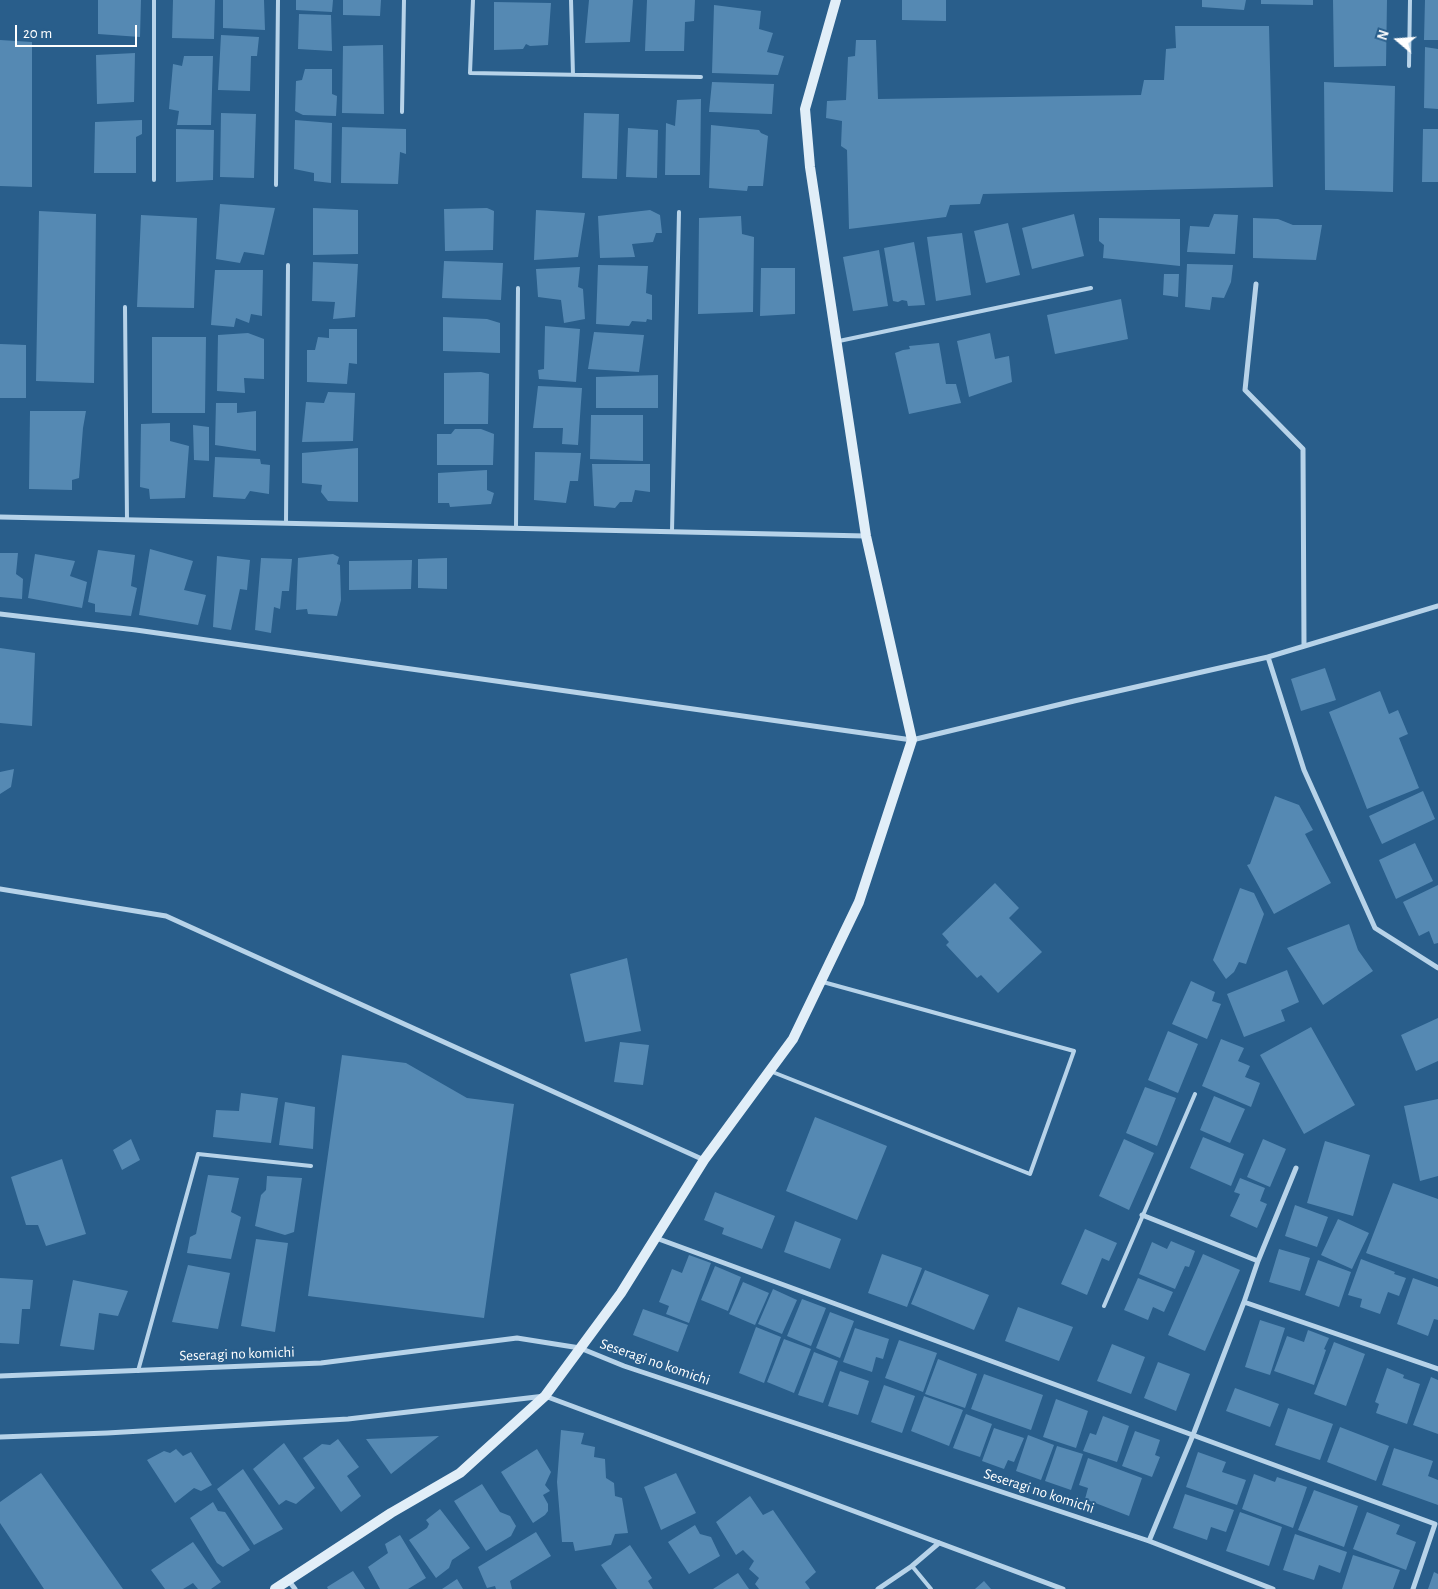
<!DOCTYPE html>
<html>
<head>
<meta charset="utf-8">
<style>
	body { margin:0 }
	#map { position:relative; width:1438px; height:1589px; overflow:hidden; background:#295e8b; font-family:"Alegreya Sans",sans-serif }
	canvas { display:block }
	.north { position:absolute; left:1373px; top:15px; width:50px; height:50px; -webkit-text-stroke:4px #295e8b; paint-order:stroke; rotate:288deg; font-size:14px; font-weight:700; line-height:20px; text-align:center; color:#fff }
	.north::after { content:''; display:block; margin:auto; width:18px; height:22px; background:#fff; clip-path:polygon(50% 0,100% 100%,50% 72%,0 100%) }
	.scale { position:absolute; left:15px; top:25px; width:122px; height:22px; box-sizing:border-box; border:2px solid #fff; border-top:0; padding-left:6px; font-size:15px; line-height:18px; white-space:nowrap; color:#fff; -webkit-text-stroke:4px #295e8b; paint-order:stroke }
</style>
</head>
<body>
<div id="map">
<canvas width="1438" height="1589"></canvas>
<div class="north">N</div>
<div class="scale">20 m</div>
</div>
<script>
const g = document.querySelector('canvas').getContext('2d');
g.lineJoin = 'round';
function paint(path, color) { g.fillStyle = color; g.fill(path, 'evenodd'); }
const shape = rows => new Path2D(rows.map(r => 'M' + r).join(''));
function stroke(path, color, width, dash) { g.strokeStyle = color; g.lineWidth = width; g.lineCap = dash ? 'butt' : 'round'; g.setLineDash(dash || []); g.stroke(path); }
function label(font, color, halo, rows, align = 'center') {
  g.font = font + ' "Alegreya Sans",sans-serif'; g.lineWidth = 4; g.setLineDash([]); g.textBaseline = 'middle'; g.strokeStyle = halo; g.fillStyle = color; for (const [text, x, y, turn = 0] of rows) {
    g.save(); g.translate(x, y); g.rotate((+turn || 0) * Math.PI / 180); g.textAlign = isNaN(turn) ? turn : align; if (halo) g.strokeText(text, 0, 0); g.fillText(text, 0, 0); g.restore();
  }
}
paint(shape([
	[98,0,141,0,140,37,98,34],
	[173,0,215,0,214,39,172,38],
	[223,0,264,0,265,30,223,28],
	[296,0,333,0,332,12,296,10],
	[343,0,381,0,380,16,343,15],
	[589,0,633,0,630,42,585,43],
	[647,0,695,0,694,21,685,22,684,51,645,51],
	[902,0,946,0,946,21,902,20],
	[1202,0,1246,0,1244,10,1202,7],
	[1261,0,1313,0,1313,5,1261,4],
	[1333,0,1387,0,1386,66,1334,67],
	[1425,0,1438,0,1438,40,1424,40],
	[494,2,551,3,548,45,530,46,526,44,523,49,494,50],
	[714,5,761,11,759,29,773,33,767,52,784,56,778,75,712,73],
	[299,14,331,15,332,51,298,49],
	[1175,26,1269,26,1273,187,983,194,980,204,950,205,946,217,849,229,847,150,841,146,842,121,826,118,827,101,846,100,848,57,855,56,856,40,876,40,878,99,1141,95,1144,80,1164,80,1166,49,1176,48],
	[221,35,259,37,257,56,251,56,250,91,218,90],
	[0,40,32,42,32,187,0,186],
	[383,45,384,114,342,113,343,46],
	[1425,47,1438,49,1438,109,1424,108],
	[135,53,134,102,97,104,96,55],
	[184,56,213,56,211,125,177,125,179,111,169,109,173,64,182,66],
	[305,69,332,69,332,94,337,96,336,116,303,115,295,111,296,81,302,80],
	[712,82,774,84,772,114,709,112],
	[1324,82,1395,86,1393,192,1325,190],
	[701,99,700,175,665,175,666,123,675,126,677,100],
	[221,113,256,114,254,178,220,177],
	[584,113,619,114,617,179,582,178],
	[142,120,142,134,136,137,136,173,94,173,95,122],
	[295,120,332,123,331,183,314,181,314,173,294,169],
	[711,125,759,130,761,133,768,136,763,186,748,186,747,191,709,188],
	[342,127,406,129,406,154,400,152,398,184,341,183],
	[628,128,658,130,657,178,626,177],
	[176,129,214,130,213,180,176,182],
	[1423,129,1438,129,1438,182,1422,182],
	[220,204,275,208,264,255,244,252,240,263,216,259],
	[313,208,358,210,358,254,313,255],
	[487,208,494,211,493,250,445,251,444,209],
	[536,210,585,213,578,257,534,260],
	[650,210,660,215,662,233,656,233,653,242,632,244,635,257,600,258,598,216],
	[39,211,96,214,94,383,36,381],
	[1074,214,1084,256,1032,269,1022,228],
	[1214,214,1238,215,1235,254,1187,252,1190,226,1209,227],
	[141,215,197,218,194,308,137,307],
	[741,216,742,234,754,237,753,312,698,314,699,218],
	[1099,218,1180,219,1180,266,1103,258,1104,245,1099,241],
	[1253,218,1278,219,1293,225,1322,225,1316,260,1253,258],
	[1008,223,1020,275,986,283,974,231],
	[962,233,971,295,936,301,927,237],
	[914,242,925,305,908,306,907,301,902,300,898,302,893,301,884,248],
	[879,250,888,306,853,311,843,257],
	[444,261,503,263,501,300,442,298],
	[313,262,358,264,355,317,333,319,335,302,312,301],
	[1187,264,1233,265,1231,282,1224,298,1212,297,1210,310,1185,307],
	[598,265,648,266,646,293,652,295,652,320,647,319,646,322,632,321,629,326,596,324],
	[580,267,578,287,583,289,585,319,564,323,561,300,538,297,536,269],
	[761,268,795,268,795,314,760,316],
	[215,270,263,270,262,316,251,314,249,323,236,318,234,327,211,325],
	[1164,274,1179,274,1178,297,1163,295],
	[1121,299,1128,339,1055,354,1047,315],
	[443,317,487,319,500,323,500,353,443,351],
	[545,326,580,329,576,382,539,379,538,370,544,369],
	[329,329,357,329,357,364,349,363,347,384,307,382,307,350,315,350,318,337,329,338],
	[594,332,644,335,639,372,588,369],
	[248,333,264,339,264,379,244,378,245,393,217,391,218,335],
	[990,333,995,359,1009,356,1012,382,969,397,957,341],
	[152,337,206,337,205,413,152,413],
	[939,343,946,384,956,384,961,403,909,414,895,353,903,350,910,349,909,346],
	[0,344,26,345,26,398,0,398],
	[481,372,489,374,488,424,444,424,444,373],
	[658,375,658,408,596,408,596,377],
	[538,386,582,388,578,445,562,444,563,428,533,428],
	[328,392,355,393,353,441,302,442,306,402,324,403],
	[216,403,237,403,237,413,256,411,256,451,215,445],
	[30,411,86,411,83,428,79,478,72,480,72,490,29,489],
	[591,415,643,415,643,461,590,459],
	[170,423,170,441,189,446,185,498,150,499,149,489,140,487,141,424],
	[193,425,209,427,209,461,194,460],
	[455,429,481,429,494,434,493,465,437,465,437,434,451,434],
	[358,448,358,502,328,501,321,492,322,485,302,483,302,453],
	[535,452,581,453,578,481,570,481,566,503,534,500],
	[215,457,260,459,261,464,270,465,269,494,250,491,245,499,213,497],
	[592,464,650,464,650,492,635,490,632,502,620,502,615,508,594,506],
	[487,470,487,490,494,493,491,504,450,507,449,503,438,503,438,473],
	[150,549,193,561,184,590,206,595,198,625,139,615],
	[98,550,135,555,131,586,137,588,131,616,95,612,95,604,88,602],
	[0,553,18,553,16,574,23,579,22,599,0,597],
	[35,554,75,561,70,576,87,582,82,608,28,598],
	[333,554,339,557,337,564,340,565,341,600,337,616,308,614,307,609,296,610,298,558],
	[217,556,250,560,247,590,240,589,231,630,213,627],
	[261,558,292,559,289,591,282,591,280,609,274,607,271,633,255,630],
	[447,558,447,589,418,588,418,559],
	[412,560,411,589,349,590,349,561],
	[0,648,35,653,32,726,0,723],
	[1325,668,1336,700,1301,711,1291,679],
	[1380,691,1389,714,1398,710,1408,734,1399,738,1419,788,1367,809,1329,712],
	[14,769,11,787,0,794,0,772],
	[1423,791,1435,819,1382,844,1369,816],
	[1275,796,1299,805,1313,830,1305,834,1331,883,1274,914,1247,865,1250,864],
	[1415,843,1433,881,1396,899,1379,860],
	[995,883,1019,908,1009,918,1042,952,998,993,981,975,977,978,946,945,949,942,942,934],
	[1438,885,1438,943,1434,944,1429,931,1419,936,1403,902],
	[1240,888,1254,893,1264,914,1246,964,1239,962,1234,972,1226,979,1213,960],
	[1349,924,1358,950,1373,971,1323,1005,1287,948],
	[627,958,641,1031,585,1042,570,974],
	[1287,970,1299,1002,1281,1010,1285,1021,1244,1037,1227,994],
	[1191,981,1215,992,1212,1001,1221,1004,1207,1039,1172,1024],
	[1438,1018,1438,1061,1416,1071,1401,1035],
	[1311,1027,1355,1105,1304,1134,1260,1055],
	[1168,1031,1198,1044,1178,1093,1148,1080],
	[1221,1039,1244,1048,1238,1061,1250,1066,1245,1077,1260,1083,1251,1107,1202,1086],
	[620,1042,649,1045,643,1085,614,1082],
	[342,1055,406,1063,467,1098,514,1104,484,1318,308,1296],
	[1145,1087,1176,1098,1157,1146,1126,1133],
	[241,1093,278,1098,271,1143,213,1137,216,1110,239,1111],
	[1214,1096,1245,1109,1230,1143,1200,1130],
	[1438,1099,1438,1176,1420,1181,1404,1106],
	[285,1102,315,1107,313,1149,279,1145],
	[815,1117,887,1146,857,1220,786,1191],
	[1203,1137,1244,1154,1231,1186,1190,1168],
	[131,1139,140,1160,122,1170,113,1150],
	[1124,1139,1154,1153,1129,1210,1099,1196],
	[1263,1139,1286,1149,1270,1187,1247,1177],
	[1325,1141,1370,1155,1353,1216,1307,1203],
	[62,1159,86,1234,46,1246,38,1225,26,1225,11,1177],
	[208,1175,239,1178,231,1212,241,1217,231,1259,187,1253,190,1237,196,1234],
	[267,1176,302,1178,294,1232,285,1235,255,1226,261,1195,266,1190],
	[1240,1178,1265,1188,1260,1201,1267,1204,1257,1228,1230,1216,1240,1194,1234,1192],
	[1393,1183,1438,1199,1438,1279,1366,1253],
	[715,1192,775,1216,762,1249,722,1234,724,1228,704,1220],
	[1295,1205,1328,1217,1317,1247,1285,1236],
	[1338,1219,1369,1233,1352,1269,1321,1255],
	[795,1221,841,1239,830,1269,784,1252],
	[1085,1229,1117,1243,1109,1261,1102,1258,1087,1295,1061,1284],
	[256,1239,288,1243,275,1332,241,1326],
	[1171,1241,1195,1251,1189,1267,1185,1266,1175,1289,1139,1274,1152,1242,1167,1249],
	[1279,1249,1310,1258,1300,1291,1269,1282],
	[882,1254,922,1268,907,1307,868,1293],
	[1203,1254,1240,1270,1205,1351,1168,1335],
	[689,1255,711,1263,689,1323,666,1314,669,1306,659,1302,672,1269,682,1273],
	[1361,1259,1395,1272,1394,1274,1406,1278,1399,1296,1388,1292,1380,1314,1360,1307,1362,1299,1348,1295],
	[1318,1260,1351,1272,1339,1307,1305,1295],
	[188,1265,230,1273,218,1329,172,1322],
	[715,1266,741,1277,728,1311,701,1300],
	[925,1270,989,1295,974,1330,911,1304],
	[0,1278,33,1280,30,1309,22,1309,19,1344,0,1343],
	[1138,1278,1173,1292,1164,1312,1153,1307,1148,1320,1124,1310],
	[1413,1278,1438,1287,1438,1320,1434,1319,1428,1336,1397,1324],
	[73,1280,128,1291,118,1316,99,1313,94,1350,60,1346],
	[743,1282,769,1293,755,1325,729,1314],
	[773,1289,797,1300,782,1334,758,1324],
	[802,1299,826,1308,811,1346,787,1336],
	[1018,1307,1073,1327,1059,1361,1005,1341],
	[643,1309,688,1325,678,1352,633,1335],
	[830,1312,854,1321,840,1358,816,1348],
	[1260,1320,1285,1328,1270,1375,1245,1367],
	[756,1327,781,1337,764,1383,739,1373],
	[855,1328,889,1339,883,1359,876,1357,872,1372,843,1362],
	[1308,1330,1329,1338,1324,1349,1326,1350,1314,1385,1274,1371,1287,1336,1304,1342],
	[784,1339,811,1349,794,1393,767,1382],
	[899,1340,937,1353,923,1392,885,1378],
	[1334,1342,1365,1354,1346,1406,1314,1394],
	[1112,1344,1145,1357,1131,1394,1097,1381],
	[814,1352,838,1361,823,1403,798,1395],
	[938,1359,977,1374,965,1408,925,1394],
	[1158,1362,1190,1374,1176,1411,1144,1398],
	[1387,1368,1404,1375,1403,1378,1420,1384,1407,1424,1376,1413,1379,1404,1375,1402],
	[840,1371,869,1381,858,1415,828,1406],
	[984,1374,1043,1395,1031,1430,971,1409],
	[1431,1377,1438,1380,1438,1434,1413,1425],
	[884,1385,915,1396,902,1433,871,1422],
	[1235,1388,1279,1404,1270,1427,1226,1411],
	[924,1396,963,1410,949,1446,911,1431],
	[1056,1399,1088,1411,1076,1448,1043,1437],
	[1288,1408,1333,1424,1320,1460,1275,1445],
	[966,1414,992,1424,980,1457,953,1448],
	[1103,1416,1129,1426,1117,1462,1083,1451,1090,1433,1096,1435],
	[1340,1427,1389,1446,1376,1481,1327,1462],
	[994,1428,1024,1438,1014,1462,1008,1460,1004,1469,982,1461],
	[561,1430,584,1433,581,1444,595,1447,594,1457,605,1459,606,1478,614,1483,615,1496,622,1498,628,1533,615,1534,611,1545,575,1551,573,1542,562,1542,557,1482],
	[1135,1431,1160,1440,1155,1455,1160,1457,1152,1477,1122,1466],
	[1028,1435,1054,1445,1041,1480,1016,1471],
	[439,1436,391,1474,366,1439],
	[338,1439,359,1467,347,1476,361,1496,341,1512,303,1458,322,1444,330,1445],
	[284,1443,315,1488,296,1504,286,1500,279,1505,253,1469],
	[1057,1446,1083,1454,1071,1490,1045,1481],
	[1394,1448,1433,1461,1428,1476,1438,1480,1438,1505,1382,1485],
	[176,1449,183,1456,191,1452,212,1485,201,1491,194,1488,175,1503,147,1460,164,1451,170,1453],
	[537,1449,551,1472,545,1485,550,1491,543,1495,548,1504,548,1511,545,1515,533,1523,501,1472],
	[1198,1452,1226,1462,1222,1472,1246,1480,1237,1505,1186,1487],
	[1088,1458,1142,1478,1129,1516,1085,1499,1088,1488,1079,1485],
	[243,1469,283,1529,254,1545,217,1489],
	[41,1473,123,1589,44,1589,0,1523,0,1502],
	[676,1473,696,1513,661,1530,644,1487],
	[1254,1474,1275,1482,1277,1477,1307,1487,1293,1528,1242,1509],
	[482,1484,500,1512,510,1516,516,1526,511,1536,486,1551,454,1501],
	[1314,1490,1358,1506,1344,1547,1298,1530],
	[1185,1494,1234,1510,1226,1532,1211,1527,1207,1540,1173,1528],
	[750,1496,763,1515,773,1510,816,1572,805,1582,810,1589,759,1589,755,1584,759,1578,749,1569,754,1561,743,1550,736,1555,716,1522],
	[213,1502,218,1511,225,1512,250,1550,223,1567,217,1563,190,1518],
	[440,1509,470,1548,452,1560,449,1568,436,1578,409,1540,427,1528,429,1524,426,1520],
	[1240,1512,1282,1527,1269,1566,1226,1551],
	[1367,1512,1400,1525,1396,1534,1416,1542,1406,1570,1353,1549],
	[695,1525,700,1534,711,1537,720,1556,689,1574,668,1542],
	[536,1532,551,1556,510,1581,512,1589,496,1589,495,1586,487,1588,478,1567],
	[1295,1534,1347,1552,1340,1573,1319,1565,1314,1580,1283,1570],
	[400,1535,426,1578,408,1589,380,1589,368,1567,388,1553,385,1544],
	[193,1542,221,1582,211,1589,198,1589,193,1583,183,1589,165,1589,151,1570],
	[630,1545,652,1578,648,1581,653,1589,617,1589,601,1565],
	[1353,1555,1400,1570,1393,1589,1342,1589],
	[353,1571,365,1589,328,1589,327,1587],
	[1434,1572,1438,1574,1438,1589,1428,1589],
	[738,1573,749,1589,713,1589],
	[457,1579,463,1589,442,1589],
	[984,1581,991,1589,975,1589]
]), '#5589b3');
stroke(shape([
	[473,0,470,73,701,77],
	[571,0,573,75],
	[1409,66,1410,0],
	[402,112,404,0],
	[154,180,154,0],
	[276,185,278,0],
	[125,307,127,520],
	[839,341,1091,288],
	[286,523,288,265],
	[516,528,518,288],
	[672,531,679,212],
	[770,1071,1030,1174,1074,1051,823,982],
	[1104,1306,1195,1094],
	[138,1371,198,1154,311,1166],
	[912,1566,931,1589]
]), '#b7d3e9', 4);
stroke(shape([
	[1256,284,1245,390,1303,449,1304,646],
	[0,517,866,536],
	[0,614,136,630,912,740,1074,701,1268,657,1438,606],
	[1268,657,1304,770,1375,928,1438,968],
	[0,889,166,916,704,1160],
	[1142,1215,1258,1261,1244,1302],
	[656,1238,1435,1524,1413,1589],
	[1258,1261,1296,1168],
	[0,1376,321,1363,517,1338,580,1348,624,1366,1149,1541,1273,1589],
	[0,1437,107,1433,348,1419,545,1396,1063,1589],
	[1149,1541,1193,1435,1244,1302,1438,1369],
	[289,1581,295,1589],
	[878,1589,912,1566,939,1543]
]), '#b7d3e9', 5);
stroke(shape([
	[275,1589,391,1513,460,1473,545,1396,621,1293,704,1160,793,1039,859,902,912,740,866,536,810,167,805,109,836,0]
]), '#e1eef8', 10);
label('15px', '#fff', '#295e8b', [
	["Seseragi no komichi",237,1354,-2],
	["Seseragi no komichi",655,1362,19],
	["Seseragi no komichi",1039,1491,18]
]);
</script>
</body>
</html>
